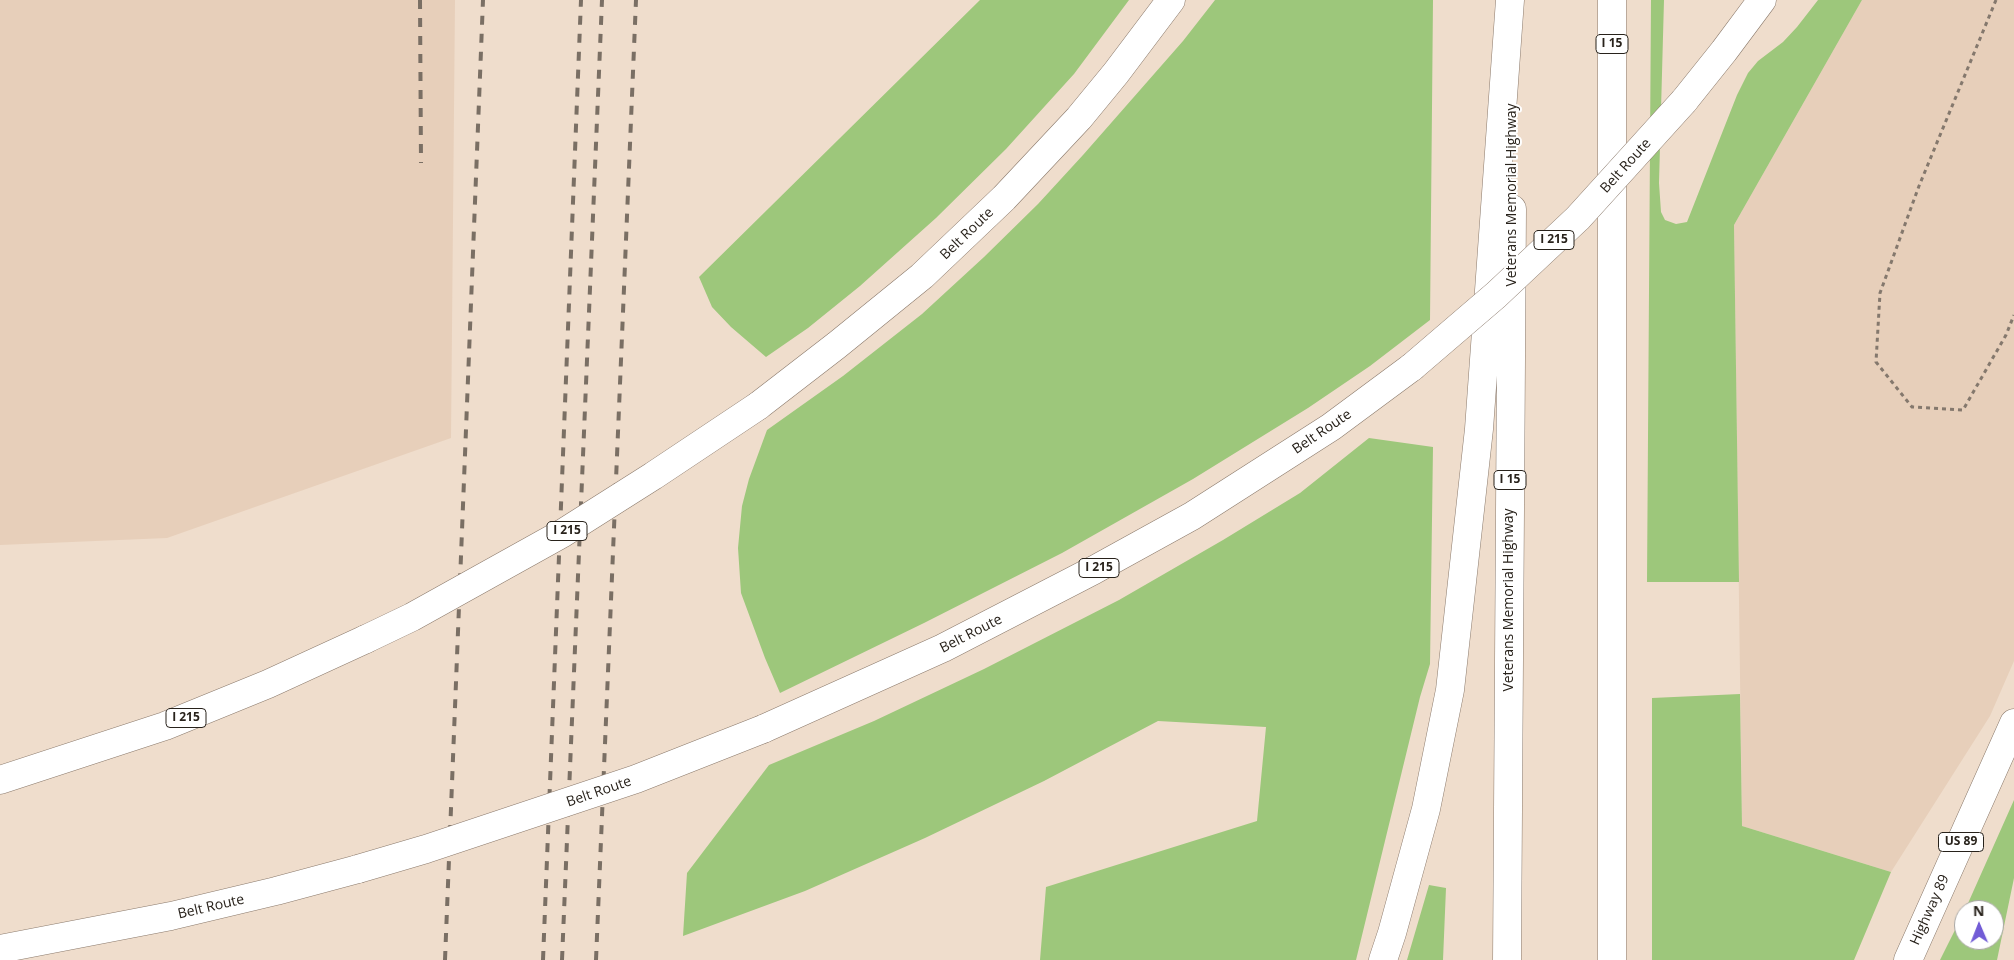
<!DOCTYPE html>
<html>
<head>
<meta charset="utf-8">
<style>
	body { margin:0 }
	#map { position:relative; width:2014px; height:960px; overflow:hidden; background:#efddcc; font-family:"Open Sans",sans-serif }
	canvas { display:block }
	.north { position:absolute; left:1954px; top:900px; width:50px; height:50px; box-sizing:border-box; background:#fff; border:1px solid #a9a7a4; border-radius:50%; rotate:359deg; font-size:14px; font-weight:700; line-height:20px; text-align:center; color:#28221b }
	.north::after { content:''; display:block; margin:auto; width:18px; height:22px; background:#725cd6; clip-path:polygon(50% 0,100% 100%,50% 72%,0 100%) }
</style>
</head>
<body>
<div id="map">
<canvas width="2014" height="960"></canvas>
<div class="north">N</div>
</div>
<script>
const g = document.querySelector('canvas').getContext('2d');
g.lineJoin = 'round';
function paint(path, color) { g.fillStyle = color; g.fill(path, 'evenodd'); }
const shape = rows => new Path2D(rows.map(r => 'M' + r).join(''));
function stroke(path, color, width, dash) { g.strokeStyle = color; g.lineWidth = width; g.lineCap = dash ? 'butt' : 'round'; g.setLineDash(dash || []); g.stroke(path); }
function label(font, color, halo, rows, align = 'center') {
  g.font = font + ' "Open Sans",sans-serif'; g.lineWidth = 4; g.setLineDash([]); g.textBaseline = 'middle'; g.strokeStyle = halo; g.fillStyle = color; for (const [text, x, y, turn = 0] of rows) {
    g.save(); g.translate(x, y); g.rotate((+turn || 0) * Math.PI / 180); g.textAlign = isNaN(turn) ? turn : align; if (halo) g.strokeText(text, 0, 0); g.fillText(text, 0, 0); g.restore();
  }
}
paint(shape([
	[0,0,455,0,451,438,167,538,0,545],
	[1862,0,2014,0,2014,661,1990,716,1891,872,1742,826,1734,225]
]), '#e7cfba');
paint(shape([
	[980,0,1129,0,1074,74,1006,149,936,218,860,286,808,328,766,357,731,327,712,307,699,277],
	[1215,0,1433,0,1430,320,1370,366,1308,408,1193,479,1062,553,924,623,780,693,765,658,741,593,738,548,742,506,749,479,767,430,843,376,922,314,984,257,1038,204,1083,155,1183,41],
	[1651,0,1664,0,1659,183,1661,212,1665,220,1676,224,1687,222,1737,95,1748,73,1758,61,1783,42,1797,27,1818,0,1862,0,1734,225,1739,582,1647,582],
	[1369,438,1433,447,1430,664,1420,697,1356,960,1040,960,1046,887,1257,821,1266,727,1158,721,1044,781,925,838,805,891,683,936,687,873,769,765,874,721,984,669,1119,600,1223,540,1300,493],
	[1740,694,1742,826,1891,872,1854,960,1652,960,1652,698],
	[2014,800,2014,878,1997,960,1940,960,1964,912,1964,940,1994,940,1994,910,1965,910],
	[1429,885,1446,888,1443,960,1407,960]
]), '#9dc77b');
const major = shape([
	[1908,960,2014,723]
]);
const highway = shape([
	[1684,101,1724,51,1762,0],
	[758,406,837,345,922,276,1004,198,1079,118,1116,73,1171,0],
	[763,729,943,648,1094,570,1192,516,1331,427,1412,367],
	[0,780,165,726,268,684,366,639],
	[0,949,171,916,276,891,358,869],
	[1383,960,1392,933,1426,809,1450,690,1479,429,1510,0],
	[1507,960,1512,209],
	[1612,960,1612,0]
]);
stroke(major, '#8a796b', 29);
stroke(highway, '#8a796b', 29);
stroke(shape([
	[1996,0,1919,186,1880,293,1876,362,1912,407,1963,410,2006,335,2014,315]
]), '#84786d', 3, [4, 4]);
stroke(major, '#fff', 28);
stroke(highway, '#fff', 28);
stroke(shape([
	[420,0,421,163],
	[445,960,483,0],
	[543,960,581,0],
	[562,960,602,0],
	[596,960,636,0]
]), '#7a6f64', 4, [9, 9]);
const highwayBridge = shape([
	[1412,367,1496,295,1578,218,1684,101],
	[366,639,412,617,563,533,653,476,758,406],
	[358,869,426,849,636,779,763,729]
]);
stroke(highwayBridge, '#8a796b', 29, []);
stroke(highwayBridge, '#fff', 28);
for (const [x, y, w] of [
	[1612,44,32],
	[1554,240,40],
	[1510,480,32],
	[567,531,40],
	[1099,568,40],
	[186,718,40],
	[1961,842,45]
]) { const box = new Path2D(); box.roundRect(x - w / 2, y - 9.5, w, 19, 4); g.fillStyle = '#fff'; g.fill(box); stroke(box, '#28221b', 1); }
label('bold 12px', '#28221b', null, [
	["I 15",1612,44],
	["I 215",1554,240],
	["I 15",1510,480],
	["I 215",567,531],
	["I 215",1099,568],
	["I 215",186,718],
	["US 89",1961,842]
]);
label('14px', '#28221b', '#fff', [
	["Belt Route",1626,166,-48],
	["Veterans Memorial Highway",1512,195,-90],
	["Belt Route",967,234,-44],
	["Belt Route",1322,432,-34],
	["Veterans Memorial Highway",1509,600,-90],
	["Belt Route",971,634,-27],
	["Belt Route",599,792,-19],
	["Belt Route",211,907,-13],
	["Highway 89",1930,910,-66]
]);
</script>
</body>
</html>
